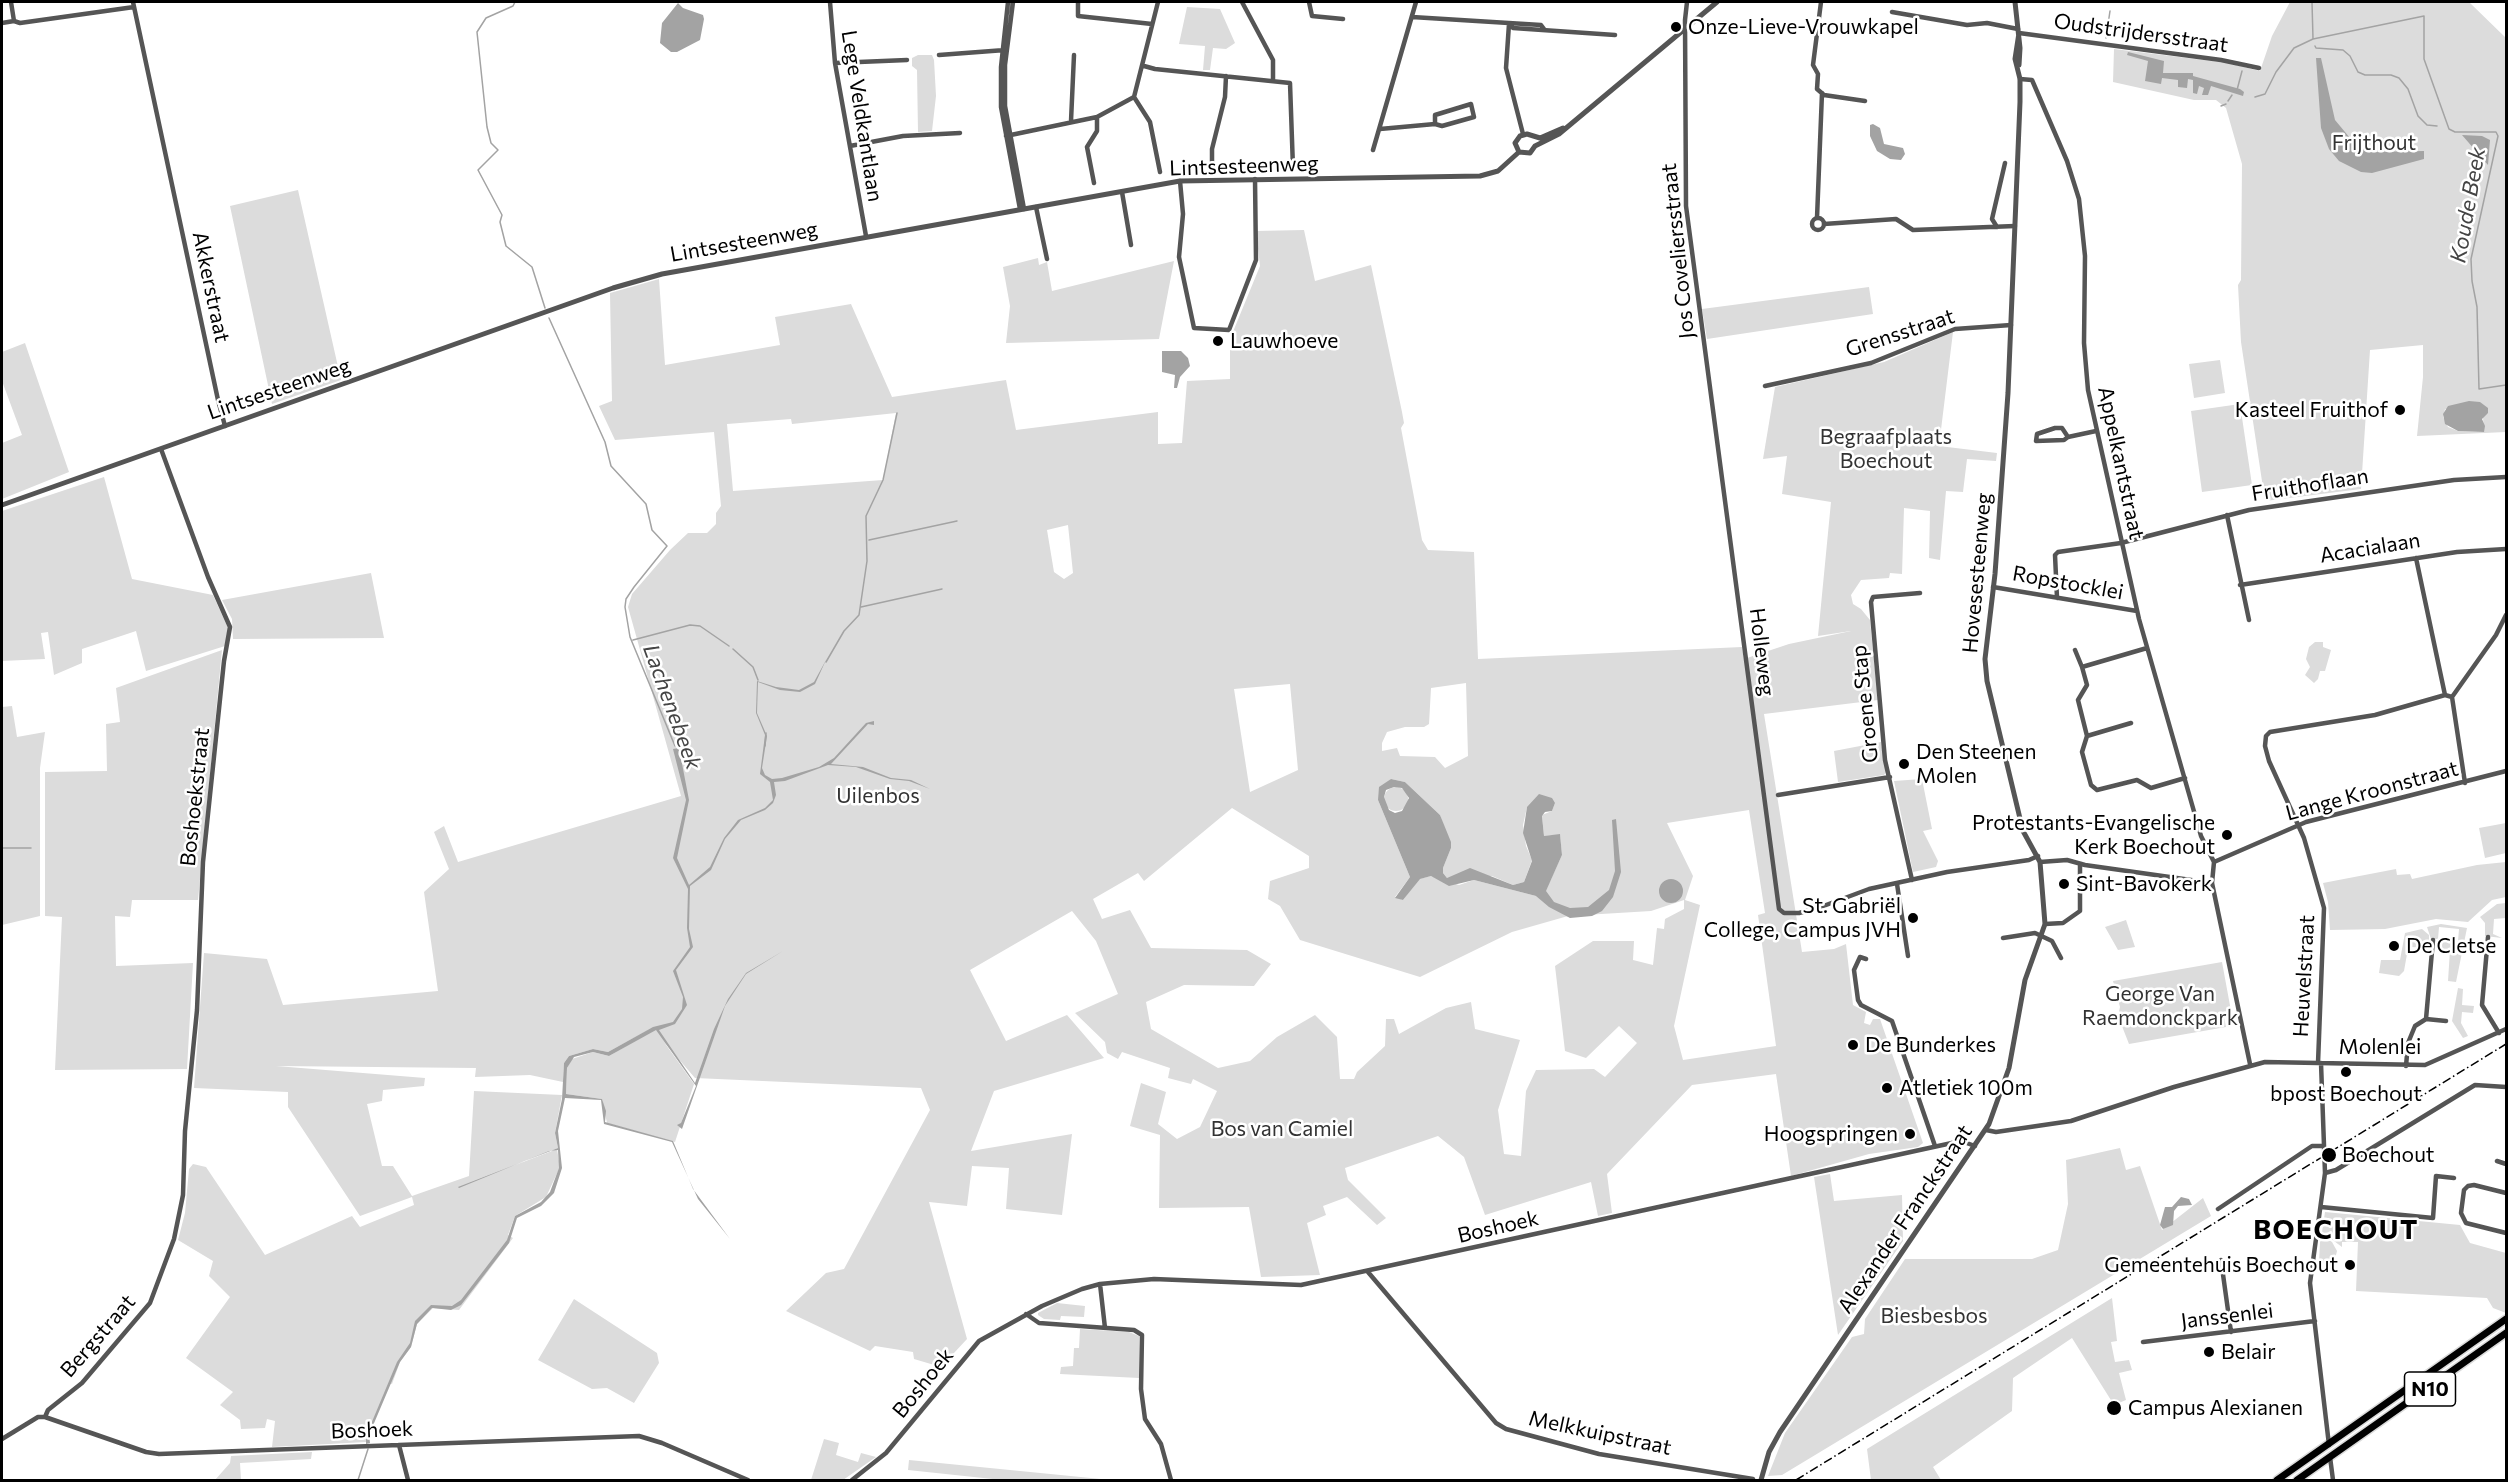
<!DOCTYPE html>
<html>
<head>
<meta charset="utf-8">
<style>
	body { margin:0 }
	#map { position:relative; width:2508px; height:1482px; overflow:hidden; background:#fff; font-family:Commissioner,sans-serif }
	canvas { display:block }
	.frame { position:absolute; inset:0; border:3px solid #000; pointer-events:none }
</style>
</head>
<body>
<div id="map">
<canvas width="2508" height="1482"></canvas>
<div class="frame"></div>
</div>
<script>
const g = document.querySelector('canvas').getContext('2d');
g.lineJoin = 'round';
function paint(path, color) { g.fillStyle = color; g.fill(path, 'evenodd'); }
const shape = rows => new Path2D(rows.map(r => 'M' + r).join(''));
function stroke(path, color, width, dash) { g.strokeStyle = color; g.lineWidth = width; g.lineCap = dash ? 'butt' : 'round'; g.setLineDash(dash || []); g.stroke(path); }
function label(font, color, halo, rows, align = 'center') {
  g.font = font + ' Commissioner,sans-serif'; g.lineWidth = 5; g.setLineDash([]); g.textBaseline = 'middle'; g.strokeStyle = halo; g.fillStyle = color; for (const [text, x, y, turn = 0] of rows) {
    g.save(); g.translate(x, y); g.rotate((+turn || 0) * Math.PI / 180); g.textAlign = isNaN(turn) ? turn : align; if (halo) g.strokeText(text, 0, 0); g.fillText(text, 0, 0); g.restore();
  }
}
paint(shape([
	[2290,2,2469,2,2506,38,2506,432,2417,436,2423,377,2423,345,2370,350,2361,489,2265,501,2241,342,2238,285,2241,280,2242,164,2226,108,2216,100,2194,100,2113,82,2114,49,2228,63,2260,71,2272,36],
	[2445,409,2483,417,2484,432,2458,431,2448,427,2443,417],
	[1187,7,1220,9,1235,43,1226,49,1213,48,1210,70,1203,70,1205,46,1179,44],
	[918,55,932,55,934,60,936,96,932,131,918,132,917,70,912,66,912,58],
	[298,190,341,380,272,404,230,206],
	[1304,230,1315,281,1371,265,1402,412,1404,423,1401,428,1422,540,1428,550,1474,552,1478,659,1742,647,1744,659,1789,644,1851,631,1818,636,1831,502,1782,494,1787,456,1763,459,1775,387,1884,362,1953,332,1939,446,1997,453,1996,461,1967,459,1963,492,1946,491,1940,560,1929,558,1930,511,1904,508,1902,574,1890,573,1889,578,1861,580,1851,595,1853,604,1861,609,1870,620,1878,700,1764,714,1802,952,1834,949,1846,944,1853,1005,1866,1012,1864,1023,1870,1025,1873,1019,1880,1019,1923,1143,1918,1147,1869,1154,1791,1176,1776,1074,1692,1085,1607,1174,1612,1213,1598,1216,1591,1182,1485,1215,1464,1157,1438,1136,1345,1168,1348,1180,1386,1218,1377,1225,1347,1197,1323,1206,1326,1215,1307,1223,1320,1275,1261,1277,1249,1207,1159,1208,1160,1135,1130,1126,1141,1083,1166,1092,1158,1124,1177,1139,1200,1127,1217,1091,1193,1079,1191,1084,1168,1078,1170,1068,1122,1052,1118,1059,1107,1053,1105,1042,1075,1013,1118,994,1096,941,1072,911,970,970,1006,1041,1067,1015,1104,1058,994,1091,971,1151,1072,1134,1062,1215,1006,1209,1009,1168,972,1166,967,1206,929,1202,967,1339,941,1367,914,1359,913,1352,875,1346,870,1351,786,1311,826,1273,844,1269,930,1110,921,1088,695,1078,664,1042,694,1084,675,1142,607,1123,602,1099,566,1094,567,1068,572,1059,593,1052,609,1056,654,1030,652,1028,608,1052,593,1049,569,1056,564,1063,563,1082,530,1075,475,1077,476,1068,276,1066,425,1078,424,1086,383,1090,382,1101,367,1104,382,1166,393,1166,412,1196,469,1176,474,1091,562,1095,555,1133,558,1148,458,1187,557,1149,560,1167,546,1197,515,1216,508,1235,513,1238,459,1310,433,1308,417,1324,411,1347,400,1362,392,1384,389,1383,366,1442,272,1447,275,1421,267,1419,265,1428,241,1429,240,1420,220,1405,233,1392,186,1358,230,1297,209,1276,213,1261,178,1240,185,1213,189,1169,193,1164,206,1167,265,1255,352,1216,360,1227,414,1205,412,1197,360,1216,288,1107,288,1092,194,1088,204,953,267,959,283,1005,438,991,424,892,449,869,434,832,444,826,458,862,681,796,628,607,632,594,670,550,688,533,707,533,716,524,716,513,721,506,714,432,615,440,599,406,612,401,610,293,659,279,665,365,780,345,775,317,851,304,892,397,1006,380,1016,430,1158,412,1158,444,1182,443,1187,381,1230,379,1230,339,1260,266,1256,231],
	[896,413,883,480,733,491,727,424,791,419,792,424],
	[1068,525,1073,573,1064,579,1054,572,1047,530],
	[1466,683,1468,756,1445,768,1435,757,1400,756,1397,748,1382,751,1382,743,1387,732,1405,727,1424,727,1429,724,1431,688],
	[1290,684,1298,770,1250,792,1234,689],
	[1391,779,1405,782,1440,815,1451,848,1443,868,1443,873,1447,878,1492,876,1513,885,1524,882,1532,860,1526,846,1523,825,1527,807,1555,803,1552,811,1542,815,1544,836,1560,835,1562,855,1546,890,1536,896,1474,880,1459,885,1431,876,1419,879,1403,900,1395,897,1410,877,1378,800],
	[1232,808,1309,856,1309,868,1270,881,1268,899,1280,906,1300,940,1420,977,1512,932,1568,916,1651,911,1684,900,1684,909,1665,919,1664,929,1657,928,1653,965,1633,960,1634,941,1593,941,1555,966,1565,1051,1586,1058,1619,1026,1637,1043,1605,1077,1594,1069,1536,1070,1526,1091,1521,1156,1504,1154,1498,1110,1520,1040,1475,1029,1471,1002,1446,1008,1399,1034,1394,1019,1386,1019,1385,1046,1357,1072,1354,1079,1340,1079,1337,1037,1315,1015,1277,1037,1250,1061,1218,1068,1151,1029,1146,1002,1184,985,1254,986,1271,964,1247,950,1151,948,1130,910,1102,919,1093,899,1138,873,1144,881],
	[1749,810,1765,913,1758,915,1776,1046,1683,1060,1674,1026,1700,905,1685,900,1693,876,1667,823],
	[1038,258,1039,265,1047,262,1052,291,1174,261,1159,339,1006,343,1010,306,1003,267],
	[1869,287,1873,314,1707,339,1702,309],
	[25,343,69,472,2,499,2,443,22,435,2,381,2,352],
	[2220,360,2225,393,2194,398,2189,364],
	[2240,404,2252,485,2202,492,2191,411],
	[104,477,132,579,213,595,228,628,225,646,146,671,136,631,82,649,82,663,54,675,48,632,41,633,45,659,2,661,2,511],
	[371,573,384,638,233,639,232,619,222,600],
	[2315,642,2323,642,2323,647,2331,650,2325,671,2320,671,2318,679,2314,683,2305,675,2310,667,2306,659,2309,647],
	[222,650,198,900,132,900,130,917,115,916,116,966,193,963,187,1069,55,1070,62,917,45,916,45,772,107,771,106,724,120,722,116,688],
	[12,706,17,737,45,732,40,768,40,916,2,925,2,707],
	[1881,742,1886,772,1884,775,1838,782,1834,751],
	[1922,779,1932,829,1923,831,1938,861,1936,867,1913,872,1894,781],
	'1384 799a12 12 0 1 1 24 0a12 12 0 1 1-24 0Z',
	[2506,823,2506,853,2485,858,2479,828],
	[2506,862,2506,897,2492,900,2468,922,2436,919,2385,929,2330,930,2328,902,2323,883,2396,869,2397,875,2410,874,2412,879,2477,865],
	[2506,903,2506,918,2494,919,2493,934,2502,938,2485,936,2485,923,2480,917,2497,904],
	[2126,920,2135,947,2118,950,2105,927],
	[2441,924,2467,928,2456,982,2448,981,2450,950,2441,949,2441,939,2458,941,2459,929,2439,927,2438,939,2431,939,2427,927],
	[2422,929,2429,935,2429,948,2411,947,2410,953,2407,954,2404,971,2399,976,2379,973,2381,960,2400,960,2405,933],
	[2222,962,2231,1011,2223,1012,2226,1027,2129,1044,2118,1016,2120,1007,2113,981],
	[2458,988,2463,989,2462,1005,2474,1006,2473,1013,2462,1012,2461,1023,2468,1036,2463,1038,2452,1021],
	[2120,1148,2126,1170,2140,1166,2162,1230,2203,1198,2211,1216,1782,1475,1768,1476,1785,1433,1852,1337,1864,1334,1865,1319,1905,1259,2032,1259,2058,1250,2068,1204,2066,1160],
	[1830,1174,1834,1201,1902,1195,1903,1241,1838,1335,1814,1177],
	[2325,1212,2460,1225,2470,1243,2506,1253,2506,1313,2493,1308,2487,1298,2356,1291,2358,1242,2342,1242,2342,1247,2322,1232],
	[2324,1237,2332,1242,2337,1251,2333,1267,2319,1262,2320,1242],
	[2112,1298,2117,1341,2111,1342,2115,1362,2129,1360,2132,1370,2119,1373,2126,1400,2114,1405,2072,1338,2013,1378,2012,1411,1933,1467,1941,1480,1871,1480,1867,1449],
	[574,1299,657,1353,659,1363,634,1403,607,1388,592,1389,538,1360],
	[1057,1303,1085,1306,1084,1317,1061,1316,1060,1320,1044,1319,1038,1315,1038,1313],
	[1080,1329,1129,1332,1139,1336,1139,1378,1060,1374,1061,1367,1073,1366,1074,1348,1079,1348],
	[824,1439,839,1443,836,1455,858,1462,861,1453,876,1457,843,1480,811,1480],
	[312,1452,311,1459,240,1463,241,1480,215,1480,230,1463,231,1456],
	[909,1460,1111,1480,1002,1480,908,1470]
]), '#dcdcdc');
paint(shape([
	[678,3,683,8,703,15,704,19,700,40,677,52,671,52,660,43,662,23],
	[2128,52,2164,61,2163,73,2193,73,2193,76,2240,89,2244,92,2243,96,2211,86,2208,95,2202,95,2204,88,2199,86,2197,94,2193,93,2193,80,2188,79,2187,88,2178,87,2178,80,2162,78,2161,84,2145,81,2148,61,2127,55],
	[2316,58,2321,58,2335,120,2355,144,2372,152,2424,151,2424,159,2372,173,2361,172,2339,161,2329,149,2321,128],
	[1873,124,1880,128,1884,144,1903,148,1905,154,1901,160,1890,159,1877,151,1870,136,1870,125],
	[2462,135,2482,136,2490,140,2488,165],
	[1162,351,1181,351,1188,358,1190,366,1180,377,1177,388,1174,388,1175,375,1162,372],
	[2469,401,2480,402,2488,408,2488,413,2482,419,2485,426,2484,432,2458,431,2445,424,2443,414,2448,406],
	[826,660,815,684,800,692,780,690,758,682,757,713,767,736,762,768,765,775,772,779,782,778,819,767,834,758,866,723,874,721,874,725,868,724,831,764,863,767,891,778,911,780,930,789,909,781,890,779,856,767,828,765,785,781,774,782,776,795,773,803,765,810,741,820,725,839,711,870,690,886,689,929,693,947,676,970,687,1005,675,1024,659,1030,695,1083,714,1029,728,999,746,973,783,951,746,974,725,1006,682,1129,677,1125,681,1123,696,1086,656,1030,609,1056,593,1052,574,1057,567,1068,566,1094,602,1099,606,1111,605,1122,673,1141,693,1189,730,1239,698,1199,672,1142,604,1124,601,1100,565,1098,558,1131,562,1168,554,1193,541,1206,517,1218,509,1243,461,1305,451,1310,432,1308,417,1324,411,1347,400,1362,369,1435,370,1443,366,1444,366,1436,397,1362,410,1343,415,1321,431,1305,452,1306,461,1300,507,1240,515,1216,541,1202,550,1192,559,1168,558,1150,549,1151,459,1188,458,1187,558,1148,555,1133,562,1099,564,1063,569,1056,593,1049,608,1052,653,1027,673,1022,682,1009,683,997,673,971,690,947,687,928,688,889,673,858,686,800,673,749,679,748,689,800,677,858,689,885,710,867,724,838,738,820,765,808,773,800,770,782,760,774,765,735,756,713,757,681,776,687,799,690,814,682],
	[1391,779,1405,782,1440,815,1451,842,1451,848,1443,868,1443,873,1447,878,1470,868,1513,885,1524,882,1532,861,1523,833,1527,807,1539,794,1552,798,1555,803,1552,811,1545,812,1542,816,1544,836,1560,834,1562,855,1546,891,1554,902,1570,908,1588,907,1609,890,1615,871,1612,820,1616,819,1621,872,1613,897,1602,911,1592,916,1570,918,1549,907,1536,896,1474,880,1449,886,1431,876,1420,879,1403,900,1395,898,1410,877,1378,800,1379,787],
	[1394,787,1402,788,1409,798,1402,811,1395,813,1389,810,1384,797,1386,790],
	'1659 891a12 12 0 1 1 24 0a12 12 0 1 1-24 0Z',
	[2181,1197,2189,1199,2192,1205,2178,1206,2174,1211,2173,1225,2163,1229,2160,1225,2165,1207,2172,1207]
]), '#a3a3a3');
stroke(shape([
	[515,2,513,6,486,18,477,32,487,127,491,143,498,150,478,170,502,215,500,222,506,246,532,267,545,308],
	[1009,13,1011,2],
	[2106,38,2110,11],
	[2313,39,2424,16,2424,59,2449,129,2455,132,2496,132,2498,136,2471,259,2472,281,2477,307,2479,389,2506,385],
	[2315,46,2316,48,2343,50,2350,56,2358,72,2365,75,2391,75,2399,78,2408,89,2418,116,2427,125,2437,126],
	[2237,90,2242,71],
	[2255,97,2265,94,2276,72,2294,48,2313,39,2312,2],
	[2228,101,2232,95],
	[2221,106,2226,104],
	[549,318,605,442,611,466,646,504,652,530,667,546,634,587,626,599,625,607,630,637,675,746],
	[869,540,957,521],
	[861,607,942,589],
	[633,640,690,625,700,626,729,646],
	[733,649,753,667,758,680],
	[826,662,844,631,859,615,867,561,866,516,883,480,897,413],
	[765,746,766,733],
	[2,848,31,848],
	[358,1480,368,1449]
]), '#a3a3a3', 1.5);
const primary = shape([
	[2277,1480,2506,1319],
	[2297,1480,2506,1333]
]);
stroke(primary, '#dbdbdb', 10);
stroke(shape([
	[11,2,14,21],
	[133,2,218,400,225,426],
	[830,2,835,63,866,236],
	[1008,2,1001,67,1001,107,1020,209],
	[1013,2,1005,65,1005,106,1024,209],
	[1242,2,1273,60,1273,79],
	[1309,2,1312,16,1343,19],
	[1687,2,1685,20,1686,206,1779,909,1784,913,1799,913,1818,908,1869,889,1947,872,2029,860,2038,856],
	[1821,2,1813,65,1818,74,1817,89,1824,95,1865,101],
	[1078,3,1078,16,1152,24],
	[1892,12,1967,25,1987,23,2018,29],
	[1412,17,1541,25,1544,29],
	[2,23,14,21,20,23,134,7],
	[1509,24,1506,68,1523,134],
	[1509,24,1513,28,1615,35],
	[2019,33,2221,60,2259,68],
	[939,55,1005,50],
	[835,63,907,60],
	[1144,66,1155,69,1290,83,1293,168],
	[2020,79,2032,80,2067,161,2079,199,2085,256,2084,343,2088,390,2139,619,2201,836,2214,862],
	[1134,97,1150,122,1160,172],
	[1071,121,1074,55],
	[1380,129,1435,124,1442,126,1474,117,1471,104,1435,115,1435,124],
	[1006,136,1097,117,1134,97,1158,2],
	[850,146,903,136,960,133],
	[1373,150,1416,2],
	[1212,168,1212,149,1225,97,1226,76],
	[1180,181,1183,214,1179,257,1194,328,1229,330,1256,260,1255,179],
	[1094,183,1087,147,1097,131,1097,117],
	[1122,192,1131,245],
	[1036,207,1047,259],
	'1812 224a6 6 0 1 1 12 0a6 6 0 1 1-12 0Z',
	[1817,218,1822,93],
	[1824,224,1896,219,1913,230,2015,226],
	[1997,227,1992,219,2005,163],
	[1765,386,1871,363,1955,329,2011,325],
	[2068,437,2062,428,2055,428,2037,434,2036,441,2064,440,2068,437,2096,431],
	[2227,515,2249,620],
	[2416,558,2445,695],
	[2240,585,2457,552,2506,549],
	[1993,587,2137,611],
	[2057,598,2055,555,2058,552,2121,543,2249,510,2454,480,2506,477],
	[2147,648,2082,667,2087,685,2078,700,2087,736,2082,752,2091,785,2097,790,2137,780,2151,788,2185,778],
	[2075,650,2082,667],
	[2452,697,2496,635,2506,615],
	[2452,697,2465,783],
	[2087,736,2131,723],
	[1778,795,1890,777],
	[2040,862,2067,860,2085,865,2212,883],
	[2214,862,2306,822,2506,771],
	[2214,862,2212,883,2250,1064],
	[1912,880,1885,760,1871,602,1873,597,1920,593],
	[1897,884,1908,956],
	[2045,924,2063,923,2080,911,2080,864],
	[2488,937,2482,1005,2499,1033],
	[2003,938,2035,933,2052,941,2061,958],
	[1866,959,1860,957,1854,970,1858,1000,1861,1005,1892,1021,1935,1146],
	[2426,1019,2433,940],
	[2426,1019,2446,1021],
	[2318,1063,2324,908,2304,838,2269,761,2265,746,2266,736,2270,732,2375,715,2445,695,2452,697],
	[2321,1063,2325,1173,2310,1283,2329,1445],
	[2406,1066,2408,1043,2415,1026,2426,1019],
	[1986,1130,1996,1132,2071,1121,2174,1087,2265,1062,2425,1065,2506,1029],
	[2497,1161,2506,1164],
	[2325,1173,2336,1170,2475,1085,2506,1087],
	[2506,1193,2474,1185,2468,1186,2464,1190,2461,1213,2466,1223,2506,1233],
	[2321,1207,2433,1218,2436,1176,2454,1178],
	[2218,1209,2312,1146,2323,1146],
	[2221,1260,2231,1332],
	[1368,1272,1496,1423,1506,1429,1599,1454,1753,1479],
	[1100,1284,1105,1328],
	[1026,1314,1039,1323,1134,1330,1142,1335,1141,1389,1145,1419,1161,1444,1171,1480],
	[2143,1342,2315,1321],
	[45,1417,48,1410,82,1383,150,1303,174,1239,183,1195,185,1131,197,1010,203,862,224,661,230,627,208,577,161,449],
	[2,1439,38,1417,45,1417,146,1452,159,1454,639,1436,662,1443,748,1480],
	[399,1445,408,1480],
	[2330,1457,2333,1480],
	[852,1480,886,1453,979,1341,1042,1306,1082,1289,1100,1284,1154,1279,1301,1285,1961,1141,1975,1146]
]), '#555', 4.5);
stroke(shape([
	[2015,2,2020,48,2019,65],
	[1519,152,1530,153,1535,146,1559,134,1717,2],
	[1519,152,1515,143,1520,136,1527,134,1540,138,1563,128],
	[2,505,613,288,662,274,1180,181,1480,176,1498,171,1519,152],
	[1761,1480,1769,1452,1780,1432,1989,1124,2009,1068,2025,980,2045,924,2040,862,2023,831,1987,681,1985,659,1995,574,2008,393,2020,102,2020,79,2015,59,2019,33]
]), '#555', 5);
stroke(primary, '#000', 7);
stroke(shape([
	[1796,1480,2506,1044]
]), '#000', 1.5, [9, 3, 1.5, 3]);
for (const [x, y, r, color] of [
	[1676,27,6,"#000"],
	[1218,341,6,"#000"],
	[2400,410,6,"#000"],
	[1904,764,6,"#000"],
	[2227,835,6,"#000"],
	[2064,884,6,"#000"],
	[1913,918,6,"#000"],
	[2394,946,6,"#000"],
	[1853,1045,6,"#000"],
	[2346,1072,6,"#000"],
	[1887,1088,6,"#000"],
	[1910,1134,6,"#000"],
	[2329,1155,8,"#000"],
	[2350,1265,6,"#000"],
	[2209,1352,6,"#000"],
	[2114,1408,8,"#000"]
]) { const dot = new Path2D(); dot.arc(x, y, r, 0, 2 * Math.PI); g.fillStyle = color; g.fill(dot); stroke(dot, '#fff', 2); }
for (const [x, y, w] of [
	[2430,1389,51]
]) { const box = new Path2D(); box.roundRect(x - w / 2, y - 17, w, 34, 4.5); g.fillStyle = '#fff'; g.fill(box); stroke(box, '#000', 1.5); }
label('bold 20px', '#000', null, [
	["N10",2430,1389]
]);
label('21px', '#000', '#fff', [
	["Onze-Lieve-Vrouwkapel",1688,27],
	["Lauwhoeve",1230,341],
	["Kasteel Fruithof",2388,410,"right"],
	["Den Steenen",1916,752],
	["Molen",1916,776],
	["Protestants-Evangelische",2215,823,"right"],
	["Kerk Boechout",2215,847,"right"],
	["Sint-Bavokerk",2076,884],
	["St. Gabriël",1901,906,"right"],
	["College, Campus JVH",1901,930,"right"],
	["De Cletse",2406,946],
	["De Bunderkes",1865,1045],
	["Atletiek 100m",1899,1088],
	["bpost Boechout",2346,1094,"center"],
	["Hoogspringen",1898,1134,"right"],
	["Boechout",2342,1155],
	["Gemeentehuis Boechout",2338,1265,"right"],
	["Belair",2221,1352],
	["Campus Alexianen",2128,1408]
], 'left');
label('21px', '#000', '#fff', [
	["Oudstrijdersstraat",2141,33,8],
	["Lege Veldkantlaan",862,116,81],
	["Lintsesteenweg",1244,166,-2],
	["Lintsesteenweg",744,242,-10],
	["Jos Coveliersstraat",1678,251,-96],
	["Akkerstraat",211,287,78],
	["Grensstraat",1900,333,-18],
	["Lintsesteenweg",279,389,-19],
	["Appelkantstraat",2121,463,78],
	["Fruithoflaan",2310,485,-9],
	["Acacialaan",2370,548,-9],
	["Hovesesteenweg",1977,573,-85],
	["Ropstocklei",2068,583,10],
	["Holleweg",1762,652,83],
	["Groene Stap",1865,704,-96],
	["Lange Kroonstraat",2372,791,-15],
	["Boshoekstraat",195,797,-84],
	["Heuvelstraat",2304,976,-87],
	["Molenlei",2380,1047],
	["Alexander Franckstraat",1905,1219,-56],
	["Boshoek",1498,1227,-13],
	["Janssenlei",2227,1316,-7],
	["Bergstraat",98,1336,-49],
	["Boshoek",923,1383,-51],
	["Boshoek",372,1430,-2],
	["Melkkuipstraat",1600,1433,12]
]);
label('21px', '#333', '#fff', [
	["Frijthout",2374,143],
	["Begraafplaats",1886,437],
	["Boechout",1886,461],
	["Uilenbos",878,796],
	["George Van",2160,994],
	["Raemdonckpark",2160,1018],
	["Bos van Camiel",1282,1129],
	["Biesbesbos",1934,1316]
]);
label('italic 22px', '#444', '#fff', [
	["Koude Beek",2468,205,-80],
	["Lachenebeek",672,707,70]
]);
g.letterSpacing = '1.5px';
label('bold 27px', '#000', '#fff', [
	["BOECHOUT",2336,1230]
]);
g.letterSpacing = '0px';
</script>
</body>
</html>
